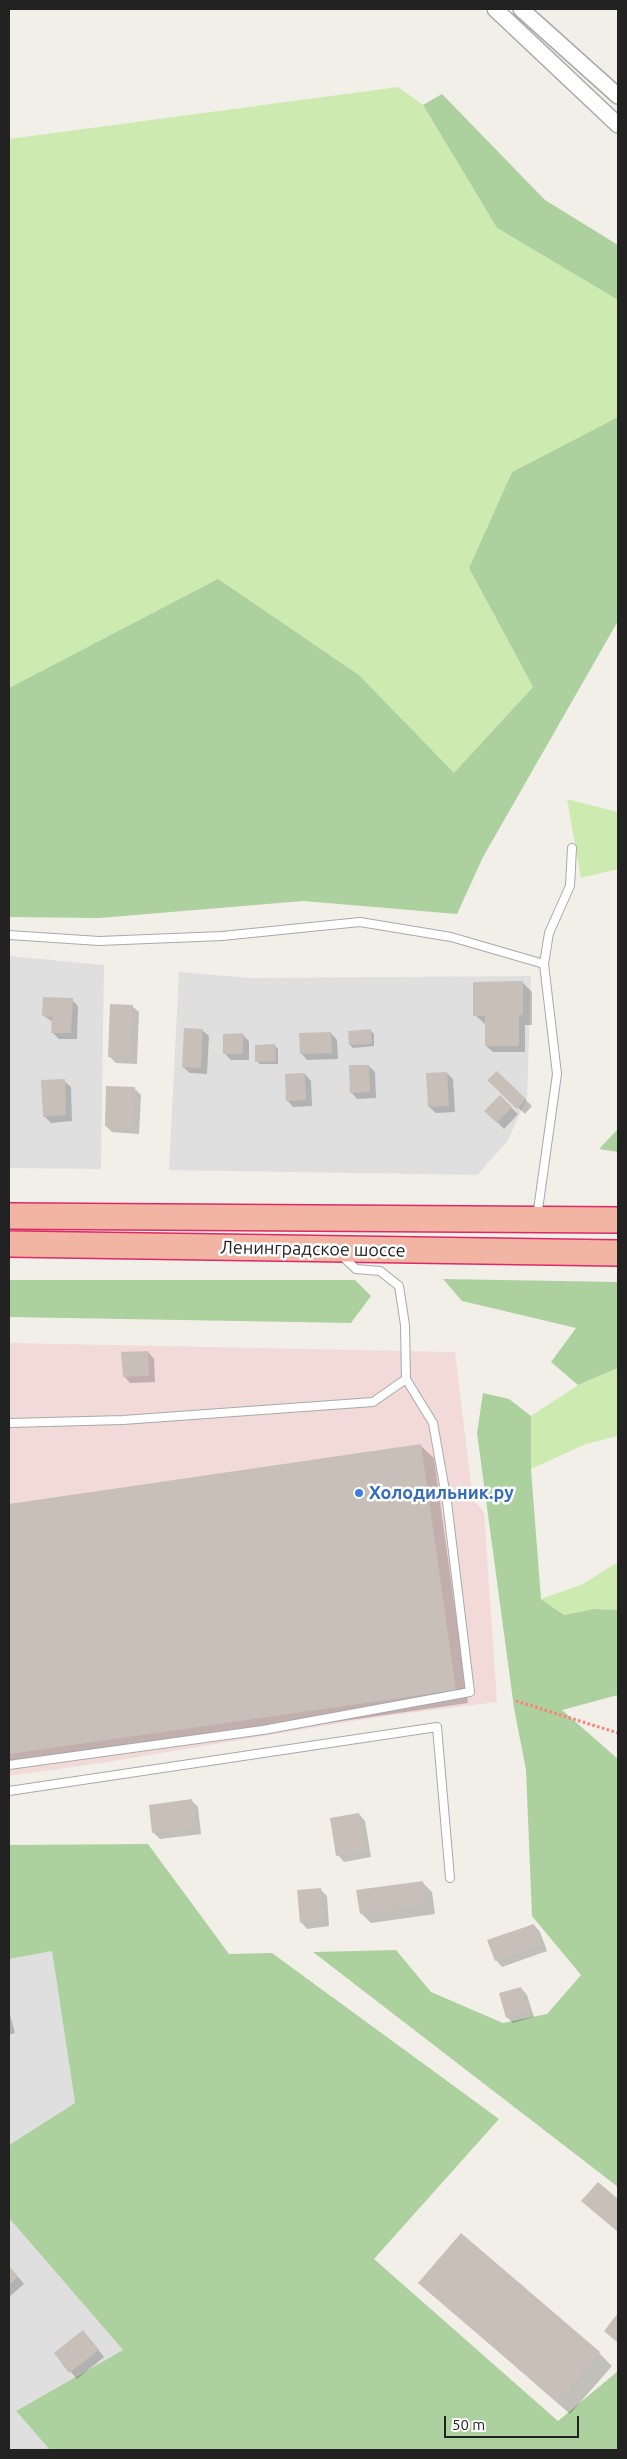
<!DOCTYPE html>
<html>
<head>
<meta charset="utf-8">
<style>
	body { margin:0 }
	#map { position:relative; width:627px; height:2459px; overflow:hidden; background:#f2efe9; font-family:Ubuntu,sans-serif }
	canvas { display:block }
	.frame { position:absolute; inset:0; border:10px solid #222; pointer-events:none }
	.scale { position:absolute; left:444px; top:2416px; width:135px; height:22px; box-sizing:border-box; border:2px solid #222; border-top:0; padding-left:6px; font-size:15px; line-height:18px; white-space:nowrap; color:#222; -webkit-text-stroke:4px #fff; paint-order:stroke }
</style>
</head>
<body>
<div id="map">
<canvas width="627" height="2459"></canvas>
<div class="frame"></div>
<div class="scale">50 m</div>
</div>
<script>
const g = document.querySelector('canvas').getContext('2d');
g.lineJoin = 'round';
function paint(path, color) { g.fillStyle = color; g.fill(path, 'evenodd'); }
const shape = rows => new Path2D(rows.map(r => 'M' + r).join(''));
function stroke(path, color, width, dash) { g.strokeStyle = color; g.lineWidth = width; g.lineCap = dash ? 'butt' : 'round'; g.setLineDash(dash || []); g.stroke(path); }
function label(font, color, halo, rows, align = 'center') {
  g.font = font + ' Ubuntu,sans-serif'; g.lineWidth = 5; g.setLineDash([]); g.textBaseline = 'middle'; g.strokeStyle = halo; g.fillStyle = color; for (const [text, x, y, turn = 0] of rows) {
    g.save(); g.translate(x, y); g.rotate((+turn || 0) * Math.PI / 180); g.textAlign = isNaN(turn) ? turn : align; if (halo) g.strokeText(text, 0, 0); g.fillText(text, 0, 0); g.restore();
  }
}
paint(shape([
	[9,956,104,965,101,1169,9,1168],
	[179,972,251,978,531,976,527,1099,507,1142,477,1175,169,1170],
	[52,1951,75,2103,9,2145,9,1959],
	[9,2218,123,2350,16,2411,50,2450,9,2450]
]), '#e0dfdf');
paint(shape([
	[9,1343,455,1352,473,1500,484,1512,497,1702,378,1717,108,1762,9,1776]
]), '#f2dad9');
paint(shape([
	[398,87,423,105,497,228,618,300,618,417,512,472,469,568,533,687,454,774,359,675,218,580,9,688,9,139],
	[567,799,618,812,618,869,581,878],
	[618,1368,618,1436,586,1444,531,1469,531,1416,578,1385],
	[618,1562,618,1610,594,1609,564,1615,541,1599,583,1584]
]), '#cdebb0');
paint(shape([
	[442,94,545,200,618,245,618,300,497,228,423,105],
	[618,417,618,621,483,857,457,914,303,901,99,918,9,917,9,688,218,579,359,675,454,773,533,687,469,568,512,472],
	[618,1129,618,1152,599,1149],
	[443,1279,618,1282,618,1368,578,1385,551,1362,576,1328,462,1301],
	[9,1280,355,1280,371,1296,351,1323,9,1317],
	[483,1393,509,1399,531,1416,531,1469,541,1599,564,1615,594,1609,618,1610,618,1695,562,1710,618,1759,618,2187,313,1952,396,1950,431,1992,503,2023,547,2014,581,1975,532,1916,526,1770,514,1708,477,1433],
	[148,1844,229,1954,272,1953,499,2119,374,2259,558,2421,618,2371,618,2450,50,2450,16,2411,123,2350,9,2218,9,2145,75,2103,52,1951,9,1959,9,1845]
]), '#add19e');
paint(shape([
	[482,9,536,9,539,12,499,25]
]), '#fff');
paint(shape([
	[522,982,532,992,532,1025,525,1025,525,1052,493,1052,486,1046,486,1025,475,1015],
	[72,1000,78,1006,77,1039,59,1039,52,1032,53,1022,44,1016],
	[132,1006,139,1012,137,1064,116,1063,110,1057],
	[202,1030,209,1036,207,1074,190,1073,183,1067],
	[371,1031,374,1034,374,1046,353,1048,350,1045],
	[331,1033,337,1040,338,1059,307,1060,301,1053],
	[242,1034,249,1041,249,1060,231,1060,225,1054],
	[275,1046,278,1049,278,1064,260,1064,257,1061],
	[369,1066,375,1072,376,1098,357,1099,351,1092],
	[497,1072,532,1106,525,1114,489,1080],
	[447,1073,453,1079,455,1112,436,1113,429,1107],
	[305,1074,311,1081,312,1106,293,1107,287,1100],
	[64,1081,71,1087,72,1121,51,1123,44,1116],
	[134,1088,141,1095,139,1134,112,1132,106,1126],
	[500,1097,518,1114,504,1129,486,1111],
	[148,1352,154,1359,155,1382,130,1383,124,1376],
	[421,1446,434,1458,468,1703,9,1769,9,1505],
	[192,1801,198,1807,201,1834,160,1839,153,1832],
	[359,1814,365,1821,371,1857,344,1862,338,1855],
	[422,1882,432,1892,435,1914,371,1923,361,1913],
	[320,1889,327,1896,329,1926,307,1929,301,1922],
	[534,1925,540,1932,547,1951,502,1967,496,1960],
	[521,1988,527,1995,534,2017,513,2023,507,2017],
	[9,2011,15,2033,9,2035],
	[9,2266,24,2284,9,2297],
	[420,2283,599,2353,612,2366,570,2414],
	[89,2338,104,2357,77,2379,55,2354]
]), '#0003');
paint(shape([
	[523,981,523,1015,519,1015,519,1046,485,1046,485,1016,473,1016,473,982],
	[43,997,73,998,71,1033,51,1033,52,1017,42,1016],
	[110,1004,133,1005,130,1058,108,1057],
	[184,1028,203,1029,201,1068,182,1067],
	[371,1029,372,1044,349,1045,348,1031],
	[331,1032,332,1053,300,1054,299,1033],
	[243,1033,243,1054,223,1054,223,1034],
	[275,1044,276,1061,255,1062,255,1045],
	[349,1065,369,1065,370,1092,350,1093],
	[497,1071,526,1099,517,1109,487,1080],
	[447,1072,449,1106,428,1107,426,1073],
	[305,1073,306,1100,286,1101,285,1074],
	[65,1079,66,1115,43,1117,41,1080],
	[106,1086,135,1087,133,1128,105,1126],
	[500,1095,512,1107,497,1123,484,1111],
	[148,1351,149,1376,123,1377,121,1352],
	[421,1444,456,1690,9,1754,9,1504],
	[192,1799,196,1827,152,1833,149,1805],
	[359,1813,366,1851,336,1856,330,1818],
	[423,1881,426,1904,360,1914,356,1890],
	[321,1888,323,1920,300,1923,297,1890],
	[534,1924,541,1945,495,1961,487,1940],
	[521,1987,528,2011,506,2018,499,1993],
	[598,2182,618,2199,618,2232,581,2201],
	[461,2233,600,2352,557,2402,418,2283],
	[9,2266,18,2277,9,2285],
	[618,2313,618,2343,604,2331],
	[83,2330,99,2350,69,2373,54,2353]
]), '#c7bfb8');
const service = shape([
	[9,935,99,941,222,936,360,922,451,937,544,964],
	[537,1217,557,1074,544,964,549,933,570,886,572,848],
	[9,1423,123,1420,373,1402,406,1379,405,1325,399,1286,380,1271,356,1269,342,1256],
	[9,1765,263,1730,470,1692,447,1502,433,1423,406,1379],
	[9,1791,437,1727,450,1878]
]);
const minor = shape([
	[495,9,618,125],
	[521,9,618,96]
]);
const trunk = shape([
	[9,1216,618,1220],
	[9,1244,618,1253]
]);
stroke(service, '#a9a9a9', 10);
stroke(minor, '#a9a9a9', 18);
stroke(trunk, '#dc2a67', 28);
stroke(shape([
	[516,1701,618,1733]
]), '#fa8072', 3, [2.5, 2.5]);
stroke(service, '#fff', 8);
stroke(minor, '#fff', 15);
stroke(trunk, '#f2b4a3', 25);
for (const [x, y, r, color] of [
	[359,1493,5,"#3f7fe0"]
]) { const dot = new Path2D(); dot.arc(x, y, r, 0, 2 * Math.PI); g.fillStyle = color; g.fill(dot); stroke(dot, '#fff', 2); }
label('18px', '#222', '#fff', [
	["Ленинградское шоссе",313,1249,1]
]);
label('bold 18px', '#366cbe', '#fff', [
	["Холодильник.ру",369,1493]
], 'left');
</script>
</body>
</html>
